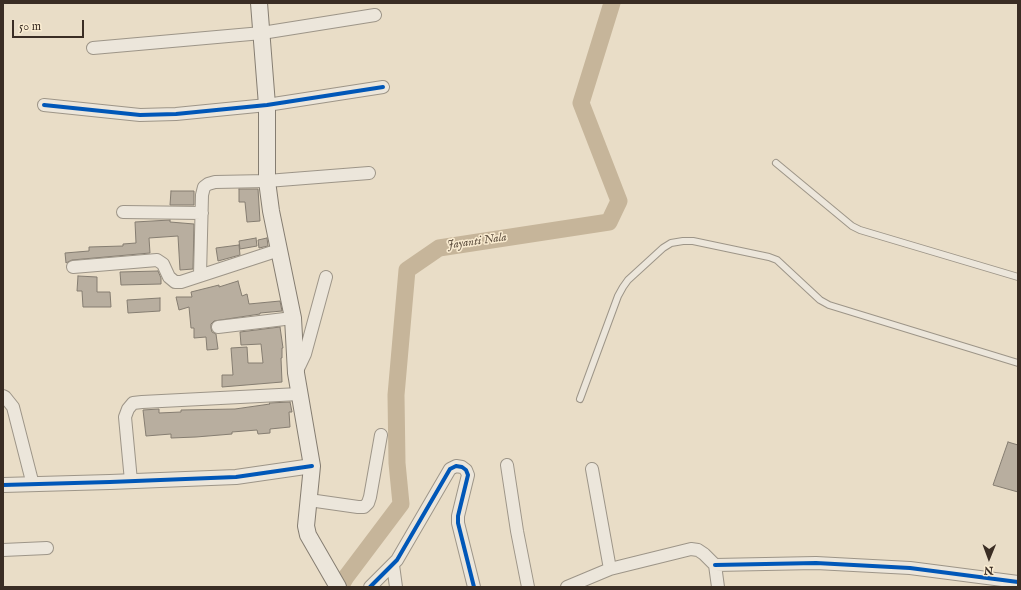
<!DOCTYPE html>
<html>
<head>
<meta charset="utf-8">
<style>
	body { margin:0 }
	#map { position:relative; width:1021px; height:590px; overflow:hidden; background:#e9ddc7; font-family:"IM FELL English",serif }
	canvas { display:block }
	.frame { position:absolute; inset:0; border:4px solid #3a2d24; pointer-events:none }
	.north { position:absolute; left:969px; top:538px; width:40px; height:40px; -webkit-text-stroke:3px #faecd1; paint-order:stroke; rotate:181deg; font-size:11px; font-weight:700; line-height:16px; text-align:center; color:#3a2d24 }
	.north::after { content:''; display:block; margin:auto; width:14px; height:18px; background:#3a2d24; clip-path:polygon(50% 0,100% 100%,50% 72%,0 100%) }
	.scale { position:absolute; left:12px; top:20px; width:72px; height:18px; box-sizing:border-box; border:2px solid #3a2d24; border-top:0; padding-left:5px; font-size:12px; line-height:14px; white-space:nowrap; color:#3a2d24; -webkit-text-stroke:3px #faecd1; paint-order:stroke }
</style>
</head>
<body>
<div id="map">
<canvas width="1021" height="590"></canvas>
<div class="frame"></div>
<div class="north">N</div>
<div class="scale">50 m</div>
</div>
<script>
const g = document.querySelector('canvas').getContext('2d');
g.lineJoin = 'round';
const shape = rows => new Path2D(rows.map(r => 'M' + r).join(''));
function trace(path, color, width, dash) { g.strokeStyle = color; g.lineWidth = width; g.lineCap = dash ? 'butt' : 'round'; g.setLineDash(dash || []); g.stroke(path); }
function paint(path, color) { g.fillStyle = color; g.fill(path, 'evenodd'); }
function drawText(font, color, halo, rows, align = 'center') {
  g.font = font + ' "IM FELL English",serif'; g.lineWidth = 3; g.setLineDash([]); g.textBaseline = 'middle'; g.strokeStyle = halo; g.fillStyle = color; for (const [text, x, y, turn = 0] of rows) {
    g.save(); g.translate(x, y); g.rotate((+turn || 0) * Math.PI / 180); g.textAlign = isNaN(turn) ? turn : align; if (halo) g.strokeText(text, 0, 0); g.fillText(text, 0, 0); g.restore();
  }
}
const river = shape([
	[340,587,346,577,401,504,397,463,396,395,407,270,439,248,609,222,619,201,581,103,612,3]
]);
const building = shape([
	[239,189,258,189,260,221,247,222,245,202,239,202,239,189],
	[171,191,194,191,194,205,170,205,171,191],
	[170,220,170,222,194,224,193,269,180,270,178,236,149,238,150,253,72,260,66,263,65,253,89,251,89,247,123,246,123,244,136,243,135,222,170,220],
	[256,238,257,246,240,249,239,241,256,238],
	[267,238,268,246,259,248,258,240,267,238],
	[239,245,240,255,218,261,216,248,239,245],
	[158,271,161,278,161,284,121,285,120,272,158,271],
	[78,276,97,277,97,292,110,292,111,307,83,307,82,291,77,291,78,276],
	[238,281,242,296,247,294,249,304,280,301,282,311,260,313,260,314,214,321,211,324,211,328,212,332,216,334,218,349,207,350,206,337,194,338,194,328,191,328,189,307,179,310,176,297,192,297,191,292,219,285,219,287,238,281],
	[160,298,160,311,128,313,127,300,160,298],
	[280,327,283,348,282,348,282,358,281,358,282,382,222,387,222,375,233,375,231,348,247,347,248,363,263,363,261,344,241,345,240,332,280,327],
	[290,402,292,412,289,412,290,427,270,429,270,433,258,434,257,430,232,432,232,434,196,437,171,438,171,434,146,436,143,410,159,409,159,413,181,412,181,410,235,409,270,404,269,403,290,402],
	[1008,442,1018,445,1018,492,993,485,1008,442]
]);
const service = shape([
	[776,163,852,226,860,230,1018,277],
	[580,399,618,296,623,287,628,280,663,248,671,243,683,241,693,241,769,257,777,260,820,300,829,305,1018,363]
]);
const minor = shape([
	[93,48,262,33,375,15],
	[44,105,140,115,176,114,267,105,383,87],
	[123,212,202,213],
	[73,267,157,260,163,264,169,277,175,282,181,282,279,250],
	[200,275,202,195,204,187,208,184,215,182,267,181,369,173],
	[218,327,293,318],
	[296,373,305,354,326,277],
	[3,396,5,397,13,407,33,485],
	[507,465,517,531,528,587],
	[592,469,610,569],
	[131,481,125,417,128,409,133,403,142,402,299,394],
	[309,500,358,507,364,507,368,503,370,497,381,435],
	[3,550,47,548],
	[393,565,396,587],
	[715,565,816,563,910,568,1018,582],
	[370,587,397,560,450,469,456,466,462,467,466,470,468,475,458,516,458,523,474,587],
	[567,587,610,569,691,549,698,550,704,554,715,565,718,587]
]);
const tertiary = shape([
	[3,485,110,482,236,477,312,466]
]);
const secondary = shape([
	[259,3,267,105,267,181,271,211,293,318,296,373,312,466,306,526,308,535,338,587]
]);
const cycleway = shape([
	[44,105,140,115,176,114,267,105,383,87],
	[3,485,110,482,236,477,312,466],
	[715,565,816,563,910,568,1018,582],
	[370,587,397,560,450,469,456,466,462,467,466,470,468,475,458,516,458,523,474,587]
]);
const waterNames = [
	["Jayanti Nala",477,242,-8]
];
trace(river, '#c6b59a', 17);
paint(building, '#b8ae9f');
trace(building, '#857d71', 1);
trace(service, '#9d9588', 8);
trace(minor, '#9d9588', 14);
trace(tertiary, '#9d9588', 16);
trace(secondary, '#857d71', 18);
trace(service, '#ece6db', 6);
trace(minor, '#ece6db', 12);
trace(tertiary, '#ece6db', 14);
trace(secondary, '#ece6db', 16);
trace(cycleway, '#0057b8', 4);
drawText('italic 12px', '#605141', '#faecd1', waterNames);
</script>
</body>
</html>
